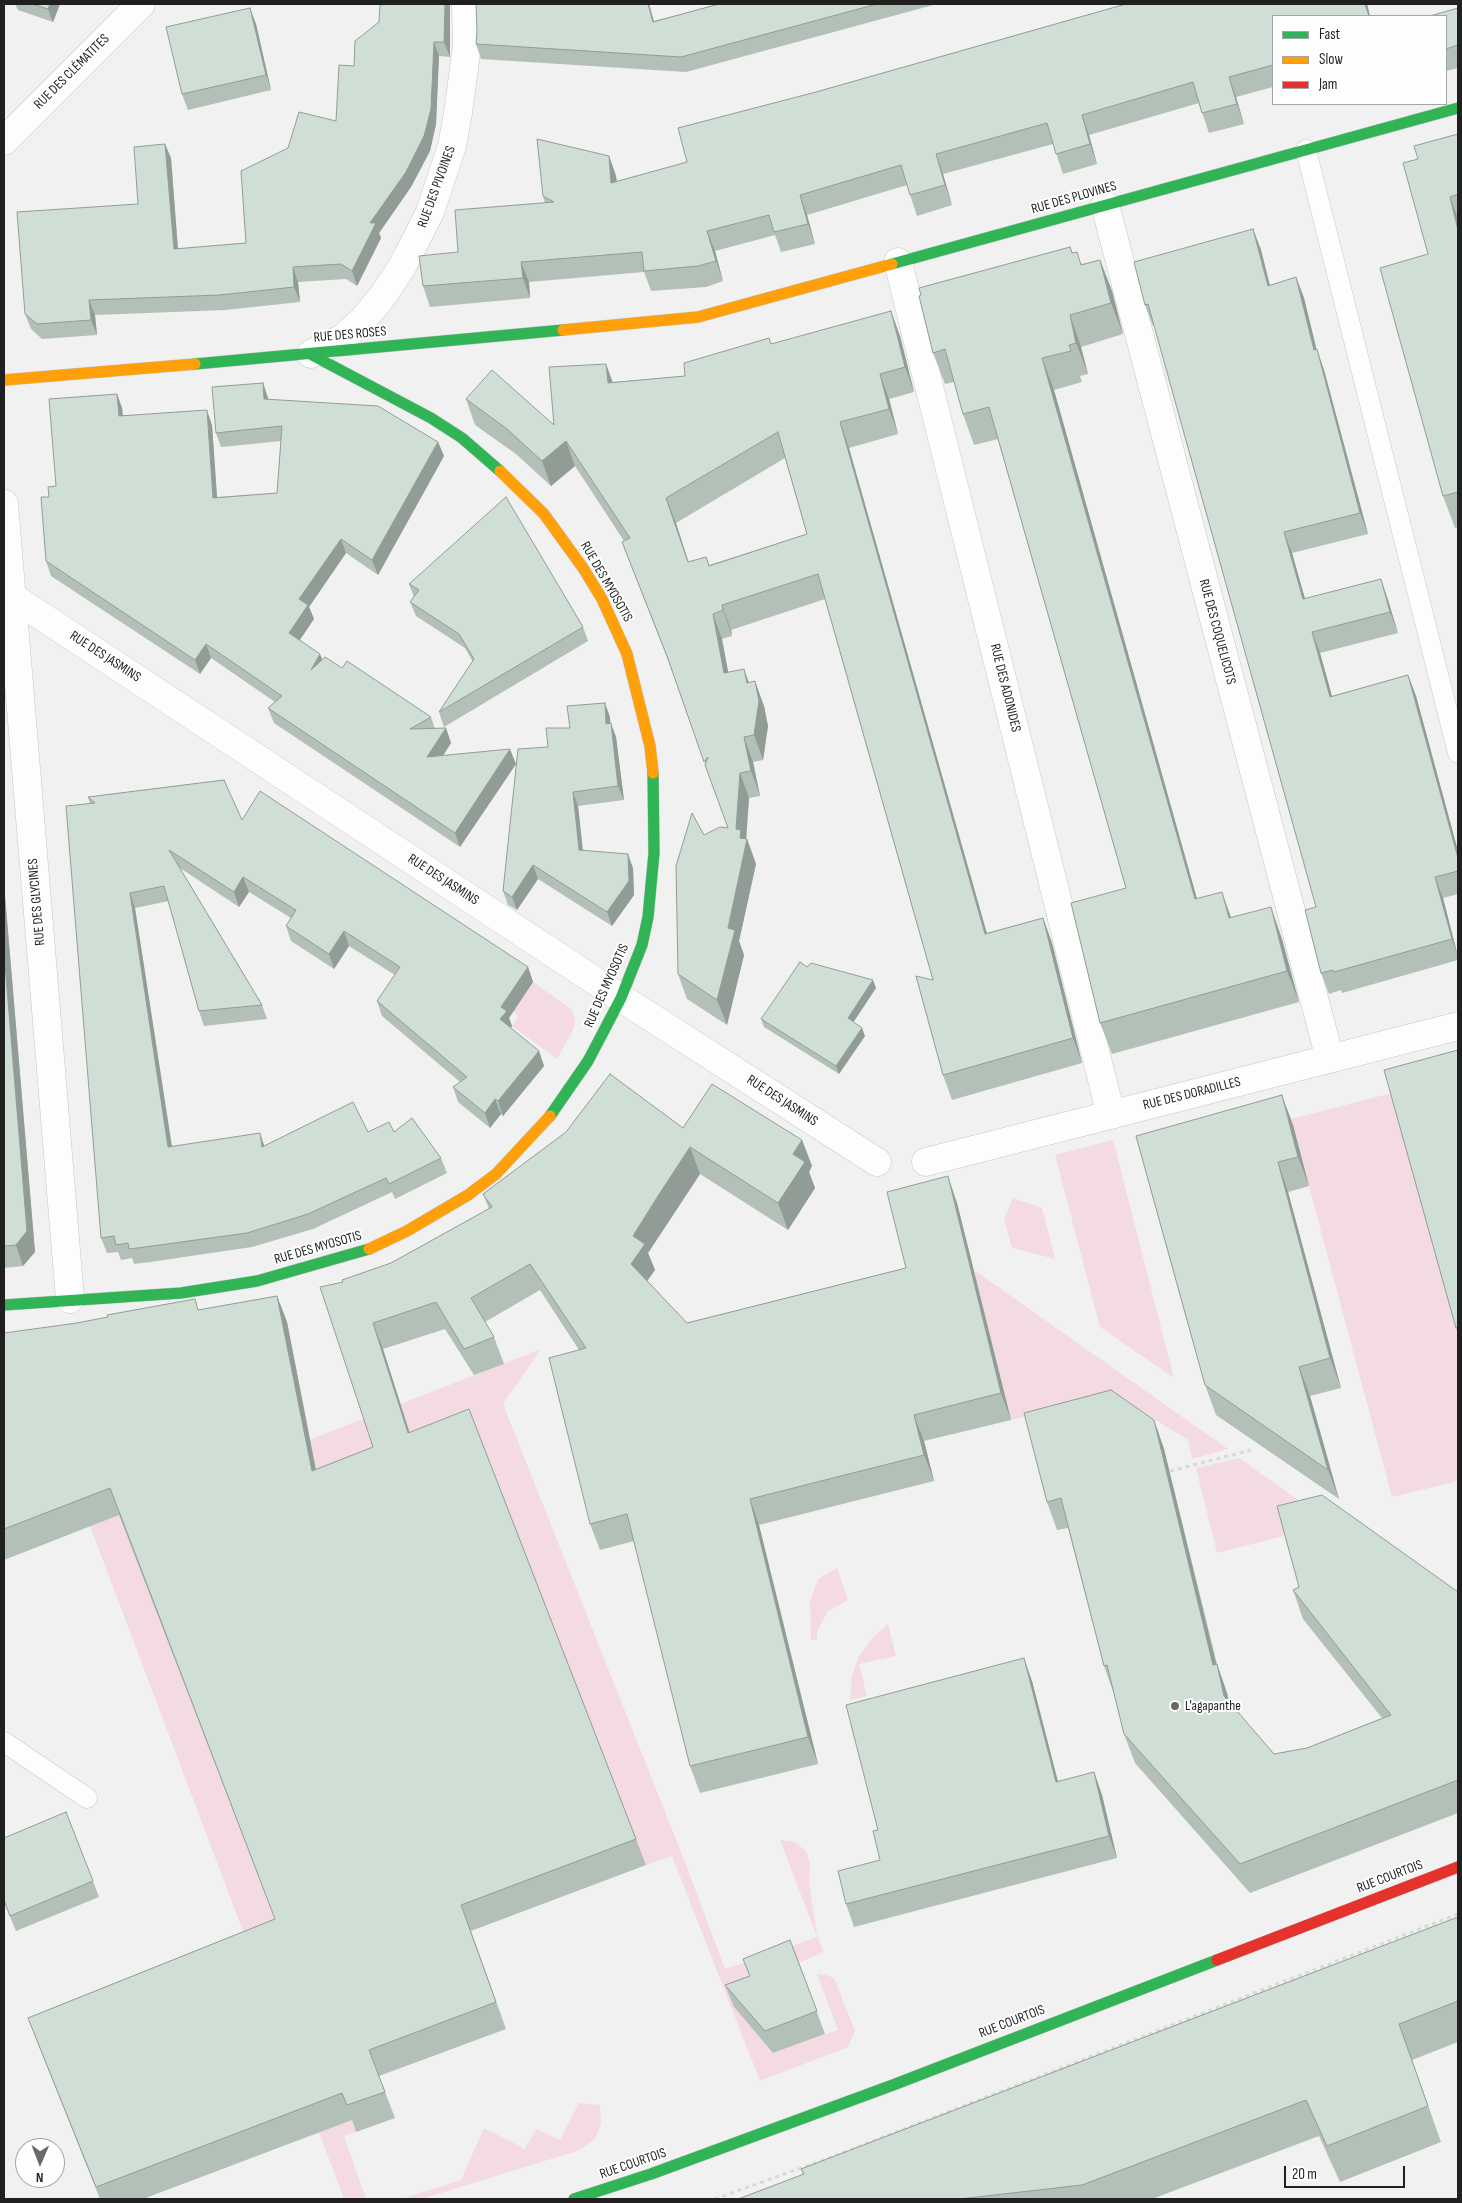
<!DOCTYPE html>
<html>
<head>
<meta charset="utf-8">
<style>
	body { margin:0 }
	#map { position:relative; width:1462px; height:2203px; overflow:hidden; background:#f0f1f0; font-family:"Sofia Sans Condensed",sans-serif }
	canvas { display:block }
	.frame { position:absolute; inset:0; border:5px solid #1f201f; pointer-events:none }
	.legend { position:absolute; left:1272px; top:15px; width:175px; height:90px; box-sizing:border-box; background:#fdfffe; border:1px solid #a4a6a5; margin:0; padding:6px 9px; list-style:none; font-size:15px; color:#1f201f }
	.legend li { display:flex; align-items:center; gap:10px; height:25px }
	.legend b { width:25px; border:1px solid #a4a6a5 }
	.north { position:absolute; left:15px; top:2138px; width:50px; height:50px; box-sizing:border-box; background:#fdfffe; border:1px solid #a4a6a5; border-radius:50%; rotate:181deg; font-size:14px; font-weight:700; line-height:20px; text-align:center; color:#1f201f }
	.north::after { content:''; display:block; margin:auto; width:18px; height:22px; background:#686968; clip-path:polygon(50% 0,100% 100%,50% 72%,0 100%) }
	.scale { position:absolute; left:1284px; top:2166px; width:121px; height:22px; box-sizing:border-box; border:2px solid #1f201f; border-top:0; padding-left:6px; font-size:15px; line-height:18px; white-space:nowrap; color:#1f201f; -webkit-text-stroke:4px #fdfffe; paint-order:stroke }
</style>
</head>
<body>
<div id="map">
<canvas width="1462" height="2203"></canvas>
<div class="frame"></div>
<ul class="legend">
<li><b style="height:6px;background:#30b455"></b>Fast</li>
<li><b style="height:6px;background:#ff9f0a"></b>Slow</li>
<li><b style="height:6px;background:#e5322d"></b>Jam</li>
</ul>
<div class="north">N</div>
<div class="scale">20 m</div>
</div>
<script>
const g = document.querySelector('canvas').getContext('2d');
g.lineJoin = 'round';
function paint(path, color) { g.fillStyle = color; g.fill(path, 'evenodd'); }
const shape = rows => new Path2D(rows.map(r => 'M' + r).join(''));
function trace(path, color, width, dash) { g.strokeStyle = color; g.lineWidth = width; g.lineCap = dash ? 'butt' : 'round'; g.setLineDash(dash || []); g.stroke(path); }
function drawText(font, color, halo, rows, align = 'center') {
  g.font = font + ' "Sofia Sans Condensed",sans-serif'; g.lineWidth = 4; g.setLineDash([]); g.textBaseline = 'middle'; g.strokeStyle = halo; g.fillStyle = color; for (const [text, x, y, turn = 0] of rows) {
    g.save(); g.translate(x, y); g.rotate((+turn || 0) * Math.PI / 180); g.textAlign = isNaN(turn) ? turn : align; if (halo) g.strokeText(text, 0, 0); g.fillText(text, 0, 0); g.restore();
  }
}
const green = shape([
	[533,982,571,1009,574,1015,575,1023,572,1032,557,1059,512,1026,519,1017,513,1011],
	[1392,1093,1458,1330,1458,1481,1392,1497,1291,1119],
	[1113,1140,1174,1378,1100,1327,1055,1155],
	[1013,1198,1042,1208,1055,1259,1012,1248,1004,1219],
	[974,1270,1228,1449,1192,1459,1188,1440,1113,1394,1011,1420],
	[541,1349,503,1404,685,1862,725,1969,817,1937,780,1840,795,1842,806,1851,810,1863,809,1882,817,1936,824,1952,798,1963,758,1998,734,2007,773,2053,838,2030,817,1974,826,1975,834,1978,855,2031,848,2047,760,2081,672,1856,646,1865,140,1568,356,2132,344,2136,366,2199,342,2199,343,2196,90,1526],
	[1239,1458,1332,1524,1217,1553,1196,1468],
	[837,1568,848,1600,828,1611,817,1632,817,1640,811,1640,810,1601,818,1579],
	[888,1624,896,1656,859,1664,867,1696,850,1700,852,1676,859,1656,873,1637],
	[579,2103,600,2105,601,2124,595,2139,580,2150,422,2199,401,2199,461,2180,484,2128,525,2149,536,2129,560,2140]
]);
const path = shape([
	[1170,1471,1251,1450],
	[715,2199,829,2158,1458,1914]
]);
const lane = shape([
	[1306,150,1458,753],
	[4,1742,87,1798]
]);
const street = shape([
	[4,141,141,4],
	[1105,205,1330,1059],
	[898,262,1111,1115],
	[311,354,343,338,362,321,382,297,402,267,430,212,452,146,458,113,467,46,466,4],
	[4,504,70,1299],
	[11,596,621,998,877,1162],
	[926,1162,1458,1026]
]);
const fast = shape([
	[892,264,1458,108],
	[310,354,431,418,462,438,500,471],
	[195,364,563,330],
	[550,1116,588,1061,621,998,642,945,648,917,654,853,653,773],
	[4,1305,181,1293,257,1281,369,1249],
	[574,2199,651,2174,893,2085,1217,1960]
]);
const slow = shape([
	[563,330,698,317,892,264],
	[4,380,195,364],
	[500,471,544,514,583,568,602,599,627,654,650,746,653,773],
	[369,1249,407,1231,468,1195,496,1174,550,1116]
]);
const jam = shape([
	[1217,1960,1458,1867]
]);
const wall = shape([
	[15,4,60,4,53,22,18,10],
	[450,4,450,57,439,56,436,124,430,151,411,187,379,233,381,238,357,286,346,279,298,282,300,302,225,310,95,315,97,335,42,339,31,329,25,314,138,204,165,144,171,158,178,249,246,243,288,148,336,121,354,66],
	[649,4,654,21,719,4,937,4,686,72,481,59,476,44,477,31],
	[1126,4,1367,4,1370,16,1273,16,1273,87,1236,97,1244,124,1209,133,1199,103,1089,135,1097,164,1063,174,1053,144,943,174,952,205,917,216,907,185,807,215,815,244,781,252,775,235,715,251,723,281,706,287,651,291,644,272,529,282,530,298,430,307,423,286,458,252,545,203,543,196,609,156,616,176,617,182,687,162,816,92],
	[1458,8,1458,68,1446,71,1446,16],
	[256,24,271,90,188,110,182,94],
	[1458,134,1458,527,1455,528,1443,496,1428,254,1418,159],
	[1253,229,1261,250,1270,285,1296,277,1304,298,1316,350,1324,370,1368,534,1292,553,1305,599,1381,579,1388,600,1398,633,1320,653,1332,696,1408,675,1416,696,1458,851,1458,894,1443,898,1458,956,1458,960,1342,993,1341,990,1329,994,1321,973,1316,907,1154,325,1153,326,1145,305],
	[1072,253,1082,264,1100,260,1112,291,1123,334,1081,347,1088,374,1080,376,1082,382,1054,390,1197,899,1231,918,1282,939,1299,1002,1112,1054,1100,1023,1126,888,998,439,974,445,963,414,954,382,945,384,933,353],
	[900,336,914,392,889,399,898,434,849,448,987,933,1043,918,1052,943,1082,1063,952,1100,943,1075,933,980,825,599,731,630,732,636,722,639,728,672,749,682,764,706,768,726,763,760,753,762,760,796,749,798,746,838,747,839,756,864,739,941,744,955,727,1025,687,999,678,974,704,835,728,828,673,673,622,542,624,541,575,466,551,486,516,454,475,425,466,399,554,425,606,364,613,382,685,376,771,344],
	[785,458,807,534,709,565,688,562,676,523],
	[263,383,268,399,438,442,444,456,378,575,346,553,309,607,314,619,300,640,322,660,342,668,431,717,435,729,446,728,451,743,443,756,516,764,460,847,274,723,268,708,275,702,211,658,200,674,51,576,46,561,49,497,117,394,122,408,123,415,212,425,217,497,277,493,281,441,221,447,216,433],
	[409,584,583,627,588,641,444,727,439,712,473,662,465,648,416,616,410,602,414,597],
	[610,717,610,723,616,737,624,800,578,806,583,850,633,868,634,895,612,926,538,879,517,910,508,905,503,891,570,728],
	[88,797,242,820,528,967,533,982,509,1018,512,1026,511,1028,539,1051,544,1066,503,1116,501,1114,490,1128,458,1102,453,1087,460,1082,382,1016,377,1001,395,975,349,946,334,969,291,941,286,926,291,918,249,892,239,907,180,868,262,1005,267,1019,204,1026,199,1011,169,901,135,908,172,1146,265,1146,368,1132,394,1132,441,1158,447,1173,395,1199,392,1192,313,1229,252,1247,150,1262,134,1264,132,1258,121,1260,118,1252,107,1253,101,1238,90,804],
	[4,884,35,1252,23,1266,4,1268],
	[807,967,876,988,853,1022,865,1036,839,1074,764,1027,761,1019],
	[1458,1050,1458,1334,1456,1328],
	[1293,1125,1309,1186,1288,1192,1341,1388,1310,1396,1339,1499,1216,1415,1205,1385,1136,1136],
	[683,1128,802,1140,812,1166,809,1172,815,1188,788,1230,700,1174,648,1253,655,1270,647,1281,687,1323,906,1268,957,1203,1011,1420,924,1441,934,1481,759,1525,818,1764,700,1793,690,1766,634,1541,600,1550,590,1524,579,1350,540,1290,485,1322,494,1337,504,1364,474,1375,445,1329,383,1349,409,1433,636,1839,646,1865,471,1931,506,2029,379,2076,395,2118,356,2132,352,2120,143,2199,100,2199,38,2044,28,2018,275,1919,119,1515,4,1560,4,1333,199,1310,277,1296,287,1322,316,1469,373,1447,343,1282,391,1263,489,1209,483,1194],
	[1154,1420,1164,1449,1217,1664,1227,1693,1229,1702,1274,1754,1307,1748,1382,1718,1303,1619,1293,1590,1458,1592,1458,1813,1250,1893,1135,1763,1124,1734,1114,1694,1104,1666,1068,1528,1057,1530,1047,1502],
	[1032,1681,1058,1782,1094,1772,1102,1795,1117,1858,854,1927,846,1904,880,1860,878,1830],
	[4,1838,93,1881,99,1897,16,1931,4,1902],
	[1458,1917,1458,2042,1412,2060,1441,2142,1340,2182,1319,2136,1152,2199,738,2199,803,2175,801,2169],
	[790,1940,825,2034,773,2053,734,2007,725,1985,750,1976,743,1959]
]);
const shadedWall = shape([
	[50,4,60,4,53,22,48,9],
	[445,4,450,4,450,57,444,42],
	[648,4,649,4,658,36,653,22],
	[1365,4,1367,4,1370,16,1369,16],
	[250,8,256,24,271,90,266,75],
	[434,42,439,56,436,124,430,151,411,187,379,233,381,238,357,286,352,271],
	[1229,77,1236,97,1244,124,1237,104],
	[1082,115,1089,135,1097,164,1090,144],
	[165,144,171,158,179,264,174,249],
	[936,154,943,174,952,205,945,185],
	[609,156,616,176,619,204,611,183],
	[800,195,807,215,815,244,808,224],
	[1450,197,1458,219,1458,230],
	[1253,229,1261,250,1275,307,1268,286],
	[707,231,715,251,723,281,716,261],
	[1100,260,1112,291,1123,334,1111,303],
	[521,262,529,282,530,298,523,278],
	[293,267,298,282,300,302,294,287],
	[1296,277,1304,298,1322,371,1314,350],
	[89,300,95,315,97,335,91,320],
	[891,311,900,336,914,392,905,367],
	[1070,315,1081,347,1088,374,1076,343],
	[1317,349,1324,370,1368,534,1360,513],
	[1042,358,1054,390,1206,931,1195,899],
	[606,364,615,390,608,383],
	[880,374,889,399,898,434,889,409],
	[263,383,268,398,269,413,264,399],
	[117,394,122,408,124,430,119,416],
	[207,410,212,425,218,512,213,498],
	[840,422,849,448,994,959,985,934],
	[566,441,575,466,551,486,542,461],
	[438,442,444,456,378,575,372,560],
	[666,498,676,523,697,588,688,562],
	[1284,532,1292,553,1311,620,1303,599],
	[341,539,346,553,309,607,314,619,294,648,289,633,299,599],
	[1381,579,1388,600,1398,633,1390,612],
	[722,605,731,630,732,636,723,610],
	[713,614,722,639,733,698,724,673],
	[1312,632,1320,653,1338,718,1330,697],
	[206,644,211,658,200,674,195,660],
	[320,654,326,668,311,670],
	[744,669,753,694,747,683],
	[1408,675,1416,696,1458,851,1458,858],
	[755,681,764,706,768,726,763,760,754,735],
	[605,703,610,717,611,738,606,724],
	[611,723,616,737,624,800,618,786],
	[446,728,451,743,432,772,427,757],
	[744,737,753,762,760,796,751,771],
	[510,749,516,764,460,847,455,833],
	[740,773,749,798,746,842,747,839,756,864,739,941,744,955,727,1025,717,1000,728,928],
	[573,792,578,806,584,863,579,850],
	[628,854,633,868,634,895,612,926,607,912],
	[533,865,538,879,517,910,512,897],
	[243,877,249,892,239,907,234,892],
	[1435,877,1443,898,1458,957,1452,939],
	[4,884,35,1252,23,1266,16,1245,4,952],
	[1222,892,1233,923,1229,918],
	[130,893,135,908,174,1161,168,1147],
	[1271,907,1282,939,1299,1002,1287,971],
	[1043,918,1052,943,1082,1063,1073,1038],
	[344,931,349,946,334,969,329,954],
	[528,967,533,982,509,1018,512,1026,506,1034,500,1019,501,1007],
	[873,980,876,988,851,1026,848,1018],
	[862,1028,865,1036,839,1074,836,1066],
	[539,1051,544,1066,503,1116,498,1101],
	[1282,1095,1293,1125,1309,1186,1298,1157],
	[495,1099,501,1114,490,1128,485,1113],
	[260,1133,265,1148,262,1147],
	[802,1140,812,1166,809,1172,815,1188,788,1230,778,1203,793,1154],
	[690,1147,700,1174,648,1253,655,1270,640,1291,631,1264,633,1236,658,1196],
	[1278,1162,1288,1192,1341,1388,1330,1358],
	[948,1176,957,1203,1011,1420,1001,1393],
	[277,1296,287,1322,321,1497,312,1471],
	[373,1323,383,1349,418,1459,408,1433],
	[1299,1367,1310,1396,1339,1499,1328,1470],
	[914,1415,924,1441,934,1481,924,1455],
	[1154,1420,1164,1449,1218,1672,1217,1664,1227,1693,1234,1725,1213,1665],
	[750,1499,759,1525,818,1764,808,1737],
	[1024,1658,1032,1681,1064,1805,1056,1782],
	[1094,1772,1102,1795,1117,1858,1109,1836]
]);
const building = shape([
	[32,4,50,4,48,9,32,4],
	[390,4,445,4,444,42,434,42,431,109,424,136,406,172,370,223,376,223,352,271,341,264,293,267,294,287,220,295,89,300,91,320,37,324,25,314,17,212,138,204,134,147,165,144,174,249,246,243,241,171,288,148,299,112,336,121,339,65,354,66,355,41,379,22,380,5,390,4],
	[476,4,648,4,653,22,719,4,877,4,681,57,476,44,477,31,476,4],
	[1126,4,1365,4,1369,16,1273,16,1273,65,1229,77,1237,104,1202,113,1193,82,1082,115,1090,144,1056,154,1047,123,936,154,945,185,910,195,901,165,800,195,808,224,774,232,769,215,707,231,716,261,698,266,644,271,642,252,521,262,523,278,423,286,419,256,458,252,455,210,554,202,543,196,537,139,609,156,611,183,687,162,678,128,816,92,1126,4],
	[250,8,266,75,182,94,166,27,250,8],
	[1458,8,1458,45,1446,49,1446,16,1430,16,1458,8],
	[1458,134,1458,194,1450,197,1458,230,1458,492,1443,496,1380,268,1428,254,1403,163,1418,159,1414,146,1458,134],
	[1253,229,1268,286,1296,277,1314,350,1317,349,1360,513,1284,532,1303,599,1381,579,1390,612,1312,632,1330,697,1408,675,1458,858,1458,871,1435,877,1452,939,1334,972,1333,970,1321,973,1305,910,1316,907,1148,304,1145,305,1134,262,1253,229],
	[1070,247,1072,253,1077,252,1081,265,1100,260,1111,303,1070,315,1076,343,1069,345,1071,351,1042,358,1195,899,1222,892,1229,918,1271,907,1287,971,1100,1023,1071,903,1126,888,989,407,963,414,945,349,933,353,919,296,921,295,919,288,1070,247],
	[891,311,905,367,880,374,889,409,840,422,985,934,1043,918,1073,1038,943,1075,916,976,933,980,818,574,722,605,723,610,713,614,724,673,744,669,747,683,755,681,759,701,754,735,744,737,751,771,740,773,736,829,741,830,740,838,747,839,728,928,735,930,717,1000,678,974,676,866,692,813,704,835,720,827,728,828,705,765,708,757,704,762,667,656,622,542,630,538,566,441,542,461,507,429,466,399,492,370,554,425,549,367,606,364,608,383,685,376,684,363,769,338,771,344,891,311],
	[778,432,807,534,709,566,706,557,688,562,666,498,778,432],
	[263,383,264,399,378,406,438,442,372,560,341,539,299,599,308,605,289,633,320,654,311,670,325,657,342,668,347,661,431,717,410,729,446,728,427,757,510,749,455,833,268,708,282,696,206,644,195,660,46,561,41,497,49,497,48,487,56,486,49,399,117,394,119,416,207,410,213,498,277,493,282,426,216,433,212,387,263,383],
	[506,497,583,627,439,712,474,659,459,634,410,602,419,590,409,584,506,497],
	[605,703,606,724,611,723,618,786,573,792,579,850,628,854,629,881,607,912,533,865,512,897,503,891,518,749,548,747,546,728,570,728,567,706,605,703],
	[224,780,242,820,260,791,528,967,501,1007,507,1011,500,1019,539,1051,498,1101,495,1099,485,1113,453,1087,467,1077,377,1001,400,967,344,931,329,954,286,926,296,910,243,877,234,892,169,850,262,1005,199,1011,164,886,130,893,168,1147,260,1133,262,1147,353,1102,368,1132,389,1122,394,1132,412,1118,441,1158,389,1184,386,1178,308,1214,247,1233,145,1247,129,1249,128,1243,116,1245,114,1236,101,1238,66,806,95,803,88,797,224,780],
	[4,952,27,1231,16,1245,4,1246,4,952],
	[800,962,807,967,811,963,873,980,848,1018,862,1028,836,1066,761,1019,800,962],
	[1458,1050,1458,1327,1456,1328,1384,1070,1458,1050],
	[610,1074,683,1128,712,1084,802,1140,793,1154,805,1162,778,1203,690,1147,658,1196,633,1236,645,1244,631,1264,687,1323,906,1268,887,1192,948,1176,1001,1393,914,1415,924,1455,750,1499,808,1737,690,1766,627,1514,590,1524,549,1358,586,1348,530,1264,471,1298,494,1337,464,1349,436,1302,373,1323,408,1433,469,1409,636,1839,461,1905,496,2002,369,2050,385,2092,347,2105,342,2093,96,2187,28,2018,275,1919,110,1488,4,1529,4,1333,77,1323,108,1317,107,1315,195,1299,198,1310,277,1296,312,1471,373,1447,320,1287,343,1282,342,1280,391,1263,492,1207,483,1194,566,1132,610,1074],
	[1282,1095,1298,1157,1278,1162,1330,1358,1299,1367,1328,1470,1205,1385,1136,1136,1282,1095],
	[1111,1390,1154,1420,1213,1665,1217,1664,1224,1696,1274,1754,1307,1748,1391,1715,1293,1590,1299,1587,1277,1506,1322,1495,1458,1592,1458,1780,1240,1864,1124,1734,1107,1665,1104,1666,1061,1498,1047,1502,1024,1413,1111,1390],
	[1024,1658,1056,1782,1094,1772,1109,1836,846,1904,838,1871,880,1860,873,1831,878,1830,846,1705,1024,1658],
	[66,1812,93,1881,10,1916,4,1900,4,1838,66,1812],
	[1458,1917,1458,2001,1399,2024,1428,2106,1327,2146,1306,2100,1082,2185,959,2199,738,2199,804,2174,801,2169,1458,1917],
	[790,1940,817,2011,765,2031,725,1985,750,1976,743,1959,790,1940]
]);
const markers = [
	[1175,1706,5,"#686968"]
];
const streetNames = [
	["RUE DES CLÉMATITES",72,72,-45],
	["RUE DES PIVOINES",437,187,-70],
	["RUE DES PLOVINES",1074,198,-16],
	["RUE DES ROSES",350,335,-5],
	["RUE DES MYOSOTIS",606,582,60],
	["RUE DES COQUELICOTS",1217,632,75],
	["RUE DES JASMINS",105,657,33],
	["RUE DES ADONIDES",1005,688,76],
	["RUE DES JASMINS",443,880,33],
	["RUE DES GLYCINES",37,902,-95],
	["RUE DES MYOSOTIS",607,986,-66],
	["RUE DES DORADILLES",1192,1094,-14],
	["RUE DES JASMINS",782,1101,33],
	["RUE DES MYOSOTIS",318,1248,-16],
	["RUE COURTOIS",1390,1877,-21],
	["RUE COURTOIS",1012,2022,-21],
	["RUE COURTOIS",633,2164,-19]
];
const poiNames = [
	["L'agapanthe",1185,1706]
];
paint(green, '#f4dbe3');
trace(lane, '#c5c6c5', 21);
trace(street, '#c5c6c5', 29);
trace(fast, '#c5c6c5', 12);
trace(slow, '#c5c6c5', 12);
trace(jam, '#c5c6c5', 12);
trace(path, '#d8d9d8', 3, [4, 4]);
trace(lane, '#fdfdfd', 20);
trace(street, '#fdfdfd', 28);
trace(fast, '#30b455', 11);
trace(slow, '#ff9f0a', 11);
trace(jam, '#e5322d', 11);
paint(wall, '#b3c0b8');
paint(shadedWall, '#929c96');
paint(building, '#d0dfd6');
trace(building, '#929c96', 1);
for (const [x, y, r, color] of markers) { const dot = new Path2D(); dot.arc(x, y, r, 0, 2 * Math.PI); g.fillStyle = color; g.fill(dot); trace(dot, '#fdfffe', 2); }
drawText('14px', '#1f201f', '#fdfffe', streetNames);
drawText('14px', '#1f201f', '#fdfffe', poiNames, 'left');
</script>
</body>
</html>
